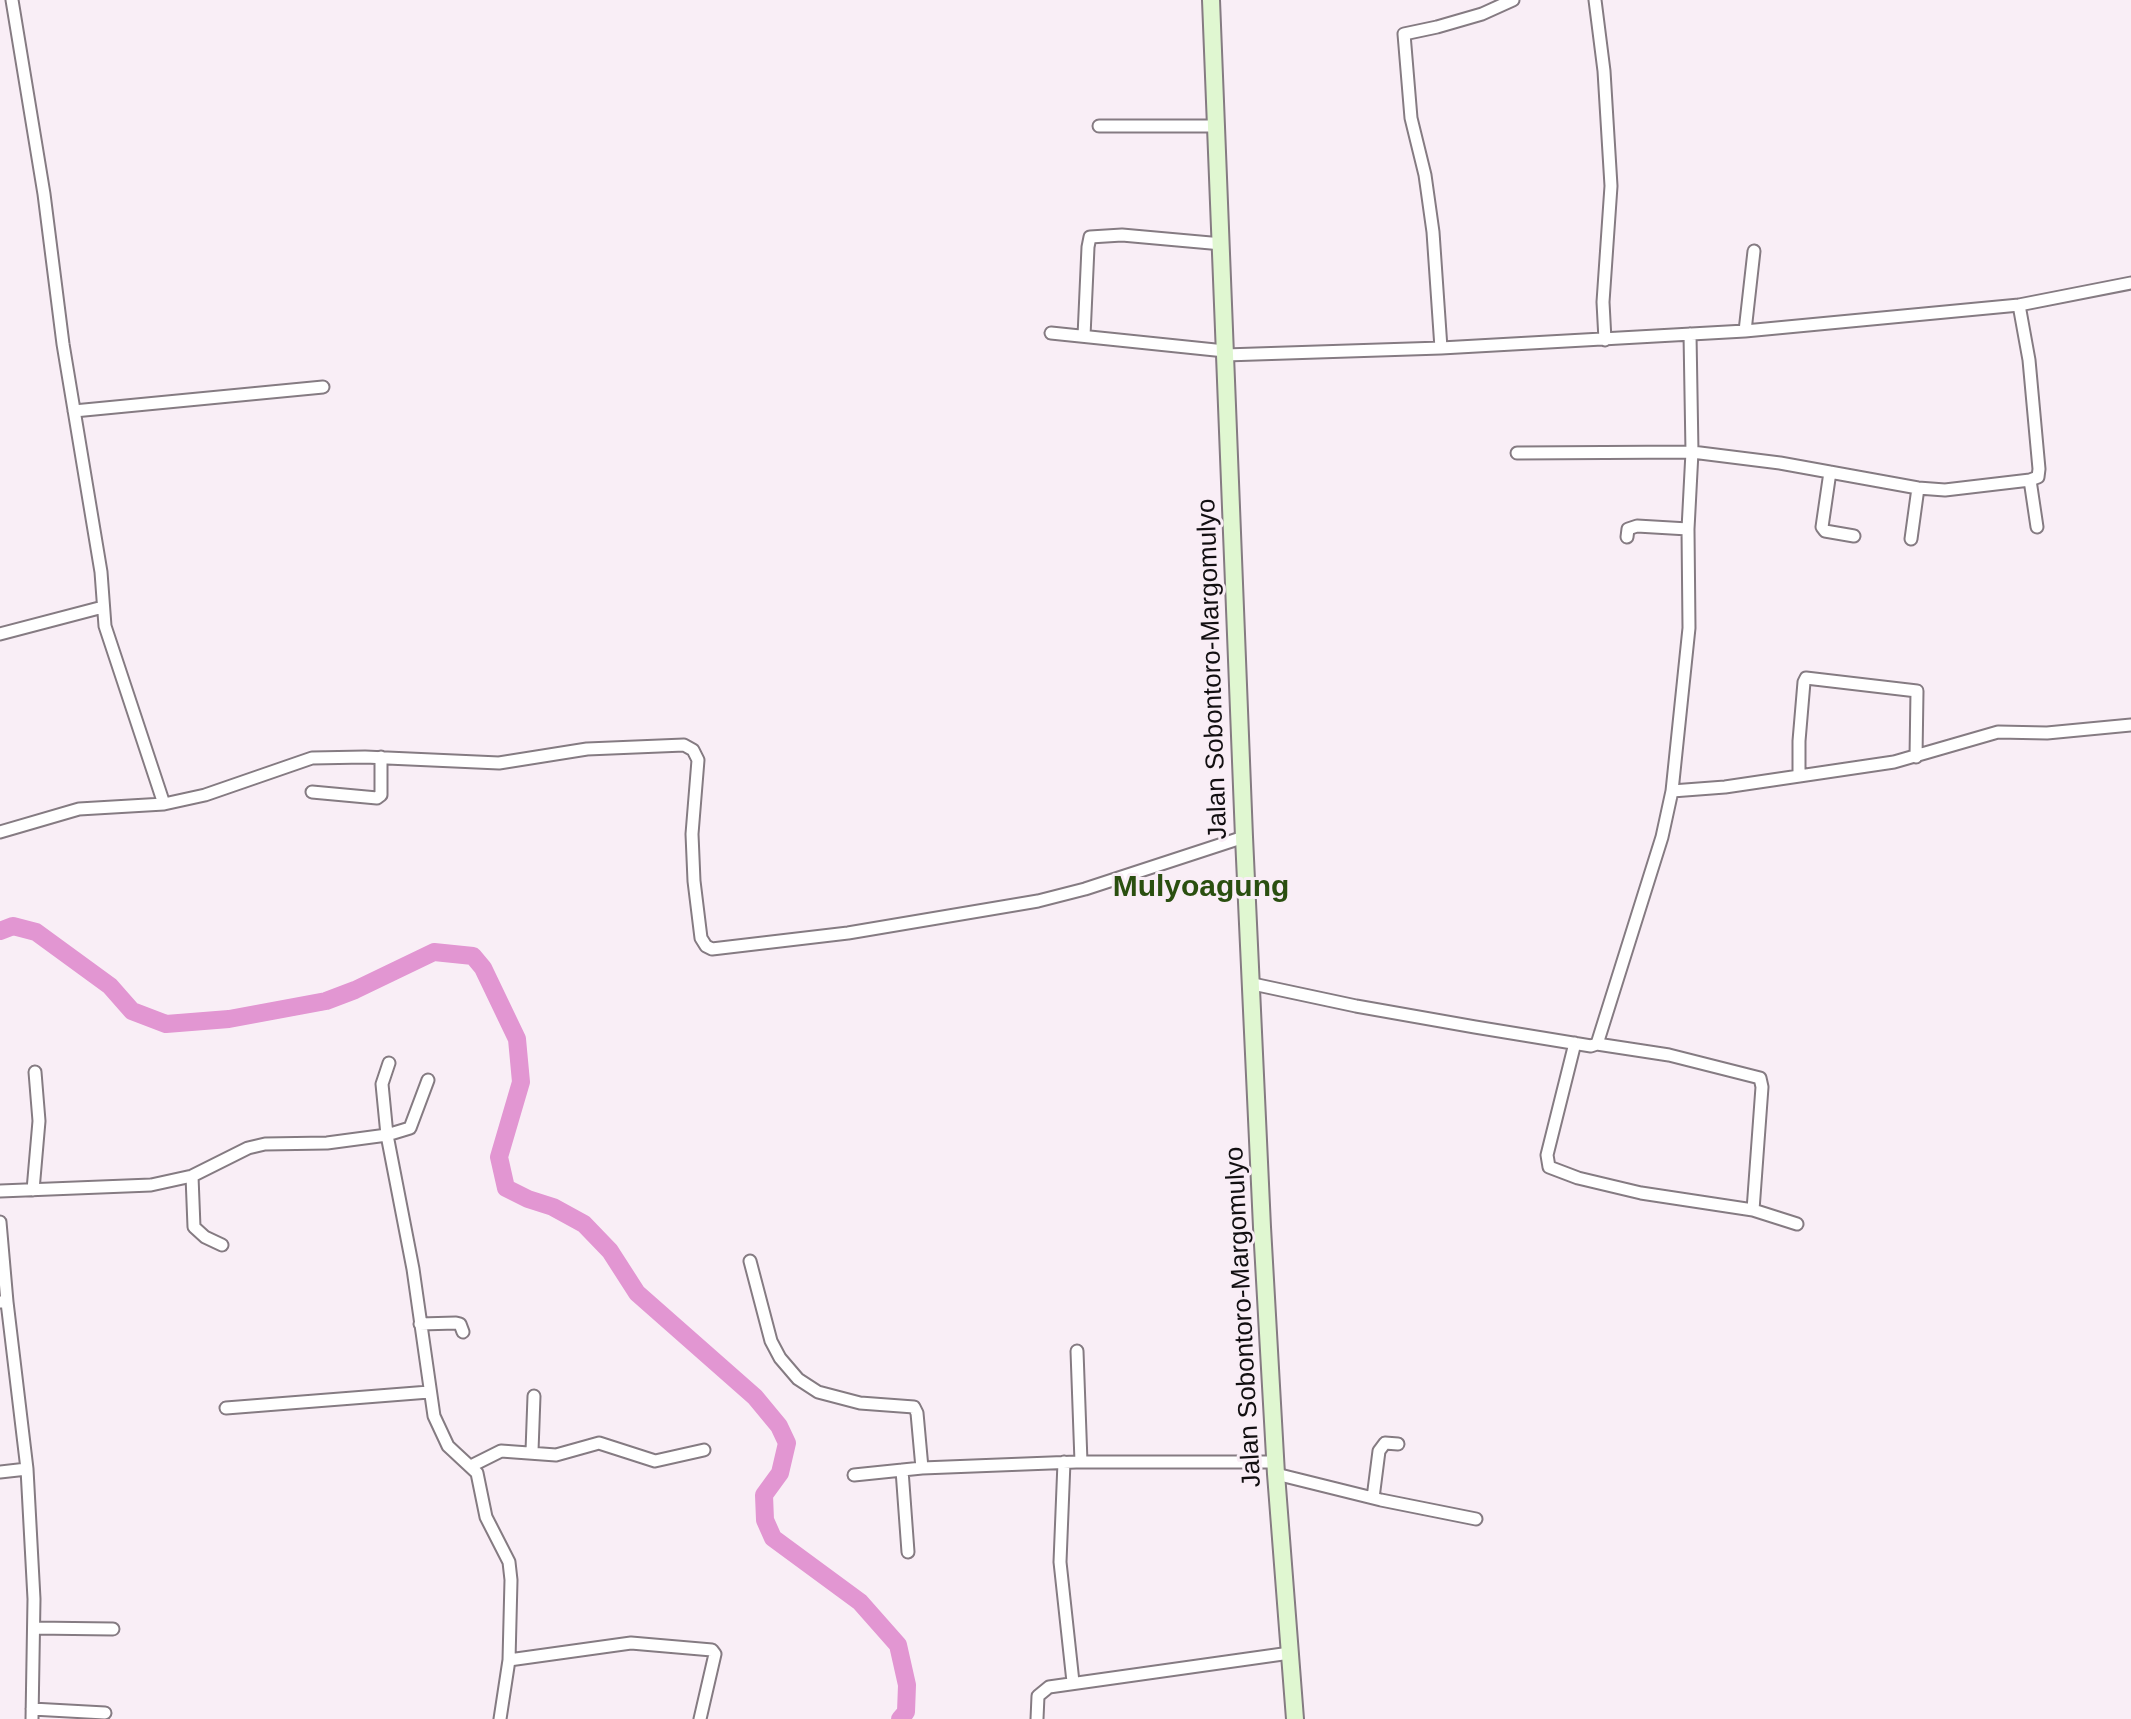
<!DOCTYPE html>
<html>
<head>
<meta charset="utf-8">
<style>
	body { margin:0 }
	canvas { display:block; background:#f9eef6 }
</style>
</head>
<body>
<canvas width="2131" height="1719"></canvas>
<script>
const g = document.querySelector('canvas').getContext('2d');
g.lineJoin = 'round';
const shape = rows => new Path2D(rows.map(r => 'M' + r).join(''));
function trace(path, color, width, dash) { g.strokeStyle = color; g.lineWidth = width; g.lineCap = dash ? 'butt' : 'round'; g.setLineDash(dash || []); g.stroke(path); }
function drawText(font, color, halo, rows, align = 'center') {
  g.font = font + ' Helvetica,sans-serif'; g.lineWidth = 6; g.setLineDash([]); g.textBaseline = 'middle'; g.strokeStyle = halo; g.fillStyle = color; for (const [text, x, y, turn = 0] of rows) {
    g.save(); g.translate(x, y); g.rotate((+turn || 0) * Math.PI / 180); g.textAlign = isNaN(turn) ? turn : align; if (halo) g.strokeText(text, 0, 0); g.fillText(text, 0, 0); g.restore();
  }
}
const river = shape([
	[0,931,13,926,36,932,110,986,132,1011,166,1024,229,1019,326,1001,355,990,434,952,473,956,483,968,517,1039,521,1082,499,1157,506,1188,528,1199,553,1207,584,1224,610,1251,637,1293,755,1397,779,1426,787,1443,780,1473,764,1495,765,1520,773,1538,860,1602,898,1645,907,1685,906,1712,900,1719]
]);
const street = shape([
	[12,0,44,194,63,344,101,572,105,626,164,804,205,795,312,758,365,757,499,763,587,749,684,745,693,750,698,760,692,834,694,881,701,938,706,946,712,949,848,933,1038,901,1085,889,1244,837],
	[1595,0,1604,71,1611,186,1603,302,1605,340],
	[1099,126,1217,126],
	[1745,331,1754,251],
	[1051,333,1225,351],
	[1084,336,1088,247,1090,237,1122,235,1222,244],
	[1441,348,1433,232,1425,175,1411,118,1404,34,1437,27,1482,14,1513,0],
	[1225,355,1441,348,1745,331,2019,305,2131,283],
	[74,411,323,387],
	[1517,453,1692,452,1780,463,1918,488,1945,490,2030,480,2038,477,2039,469,2029,360,2019,305],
	[1830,472,1822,527,1825,531,1854,536],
	[2030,480,2037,527],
	[1627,537,1628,529,1637,526,1688,529],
	[1911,539,1918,488],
	[0,634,103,607],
	[1799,776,1799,741,1804,682,1806,678,1917,691,1916,757],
	[1672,791,1725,787,1894,762,1998,732,2047,733,2131,725],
	[312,792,377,798,381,795,381,757],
	[0,832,79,809,164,804],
	[1253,984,1356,1006,1475,1027,1591,1046,1597,1044,1662,837,1672,791,1689,628,1688,529,1692,452,1690,334],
	[1575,1043,1547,1155,1549,1167,1578,1178,1641,1193,1753,1210,1762,1087,1760,1078,1669,1055,1597,1044],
	[389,1063,382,1084,387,1135,410,1128,428,1080],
	[192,1176,194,1227,205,1237,222,1245],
	[33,1190,39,1121,35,1072],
	[0,1191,151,1185,192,1176,248,1148,265,1144,327,1143,387,1135,413,1269,434,1416,448,1446,477,1473,486,1517,509,1562,511,1580,509,1660,500,1719],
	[1753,1210,1797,1224],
	[0,1222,7,1302],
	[750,1261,771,1341,780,1358,798,1379,818,1392,860,1403,914,1407,917,1413,922,1468],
	[0,1302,7,1302,27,1469,34,1599,32,1719],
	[420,1324,456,1323,460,1324,463,1332],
	[1077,1351,1081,1462],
	[226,1408,429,1392],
	[532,1451,534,1396],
	[1064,1462,1060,1562,1073,1682],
	[471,1466,501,1451,556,1455,599,1443,655,1461,704,1450],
	[902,1470,908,1552],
	[0,1472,27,1469],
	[1276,1474,1381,1500,1476,1519],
	[854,1475,922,1468,1076,1462,1276,1462],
	[1373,1498,1379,1451,1385,1443,1398,1444],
	[34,1628,113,1629],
	[509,1660,631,1643,712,1650,715,1654,700,1719],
	[32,1709,105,1713],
	[1037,1719,1038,1696,1049,1687,1290,1653]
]);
const secondary = shape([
	[1211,0,1244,837,1262,1227,1276,1474,1295,1719]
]);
const streetNames = [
	["Jalan Sobontoro-Margomulyo",1213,669,-92],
	["Jalan Sobontoro-Margomulyo",1244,1317,-93]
];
const quarterNames = [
	["Mulyoagung",1201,888]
];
trace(river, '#e296d2', 18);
trace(street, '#857b82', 15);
trace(secondary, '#857b82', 20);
trace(street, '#fff', 11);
trace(secondary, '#e0f7d1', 16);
drawText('26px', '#120f11', '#f9eef6', streetNames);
drawText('bold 30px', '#2a4f10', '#f9eef6', quarterNames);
</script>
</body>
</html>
